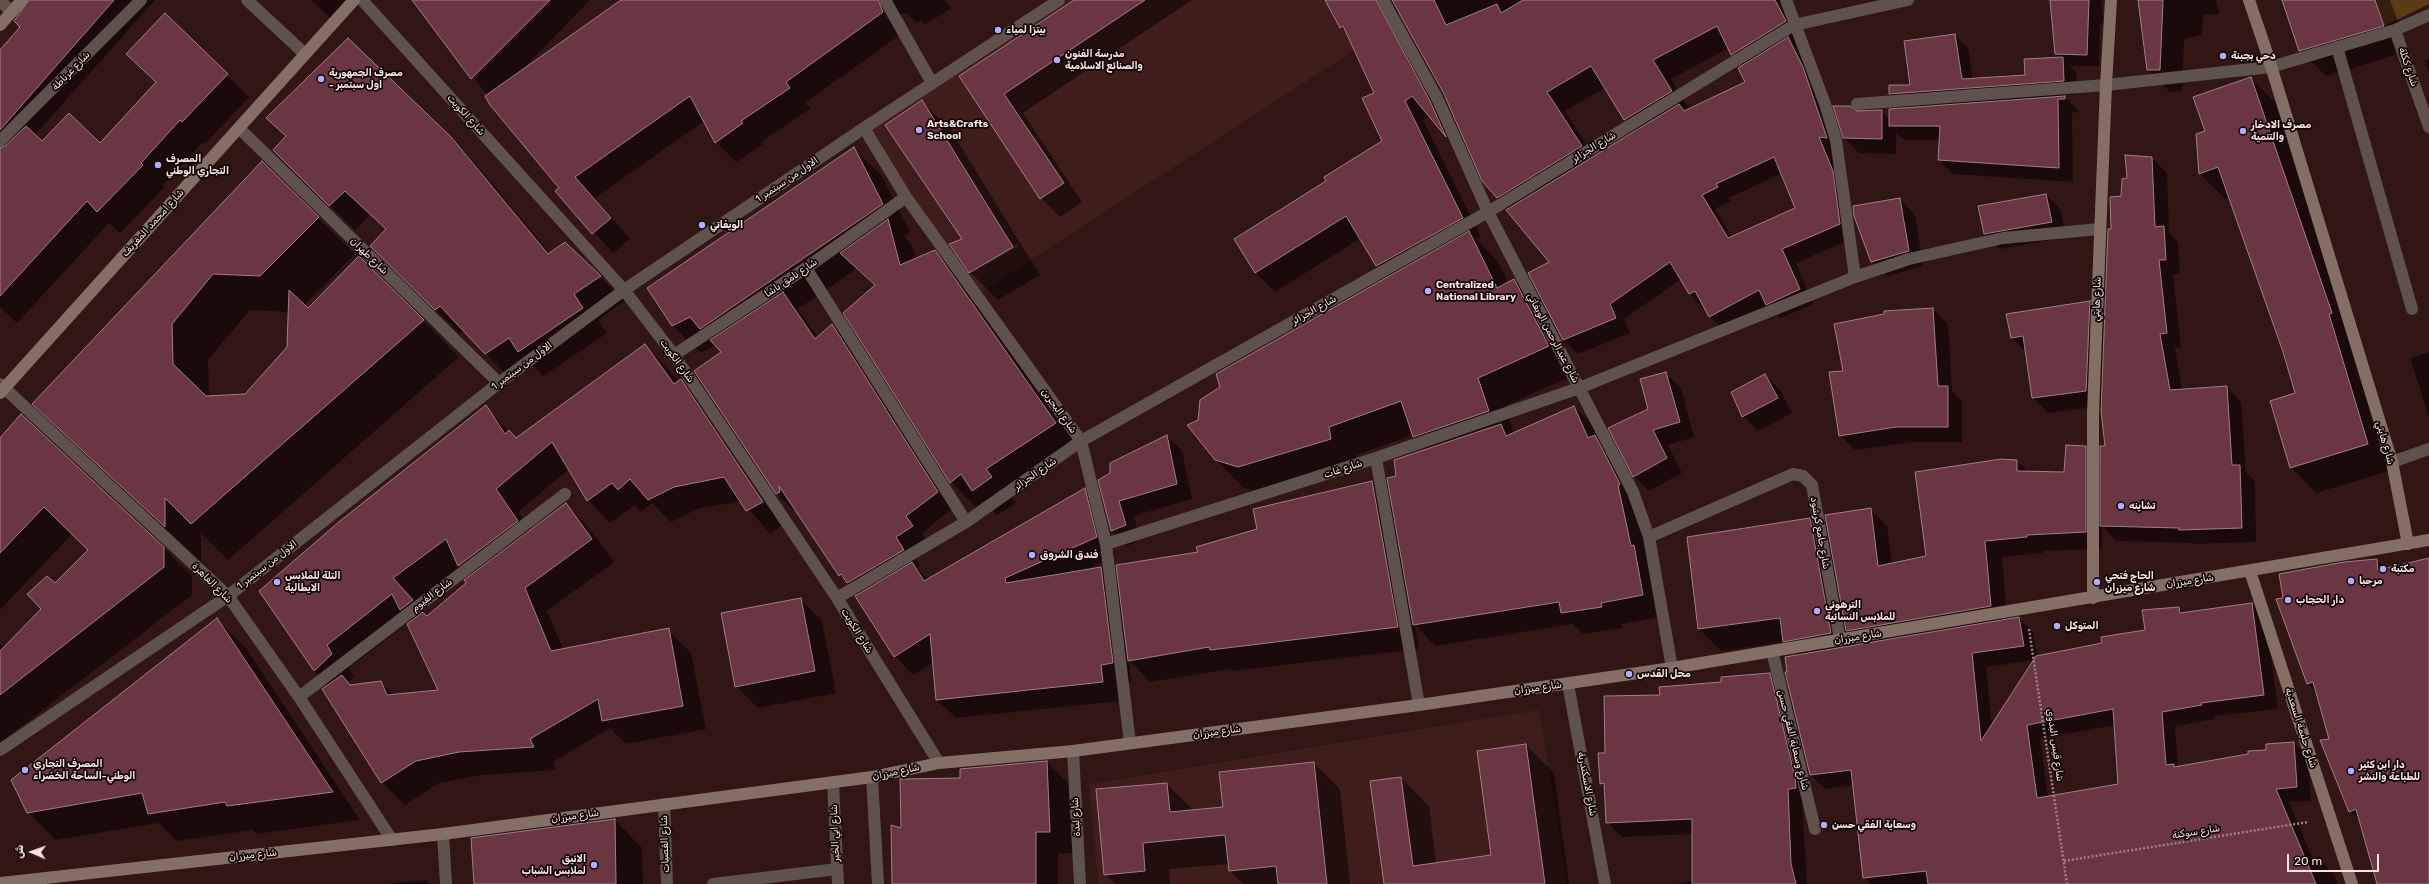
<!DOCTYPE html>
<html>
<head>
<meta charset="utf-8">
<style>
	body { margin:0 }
	#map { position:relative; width:2429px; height:884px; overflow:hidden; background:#311614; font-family:Rubik,Cairo,sans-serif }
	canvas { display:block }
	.north { position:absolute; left:12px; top:832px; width:40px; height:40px; -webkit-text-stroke:3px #110605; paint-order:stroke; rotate:272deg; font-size:11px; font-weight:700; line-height:16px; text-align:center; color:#f8e5e2 }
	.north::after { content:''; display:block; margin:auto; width:14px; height:18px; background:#f8e5e2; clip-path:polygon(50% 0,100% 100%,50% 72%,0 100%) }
	.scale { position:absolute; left:2287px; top:854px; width:92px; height:18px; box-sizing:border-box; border:2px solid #f8e5e2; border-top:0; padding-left:5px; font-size:12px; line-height:14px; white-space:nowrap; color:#f8e5e2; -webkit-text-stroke:3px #110605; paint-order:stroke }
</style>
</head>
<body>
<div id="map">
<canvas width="2429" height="884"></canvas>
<div class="north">ش</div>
<div class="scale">20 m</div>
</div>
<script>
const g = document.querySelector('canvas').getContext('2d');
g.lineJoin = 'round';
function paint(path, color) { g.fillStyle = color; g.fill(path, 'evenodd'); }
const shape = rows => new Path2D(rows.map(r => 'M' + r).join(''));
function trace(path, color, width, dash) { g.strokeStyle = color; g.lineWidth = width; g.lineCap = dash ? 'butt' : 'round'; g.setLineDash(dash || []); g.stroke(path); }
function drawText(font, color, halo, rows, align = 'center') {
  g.font = font + ' Rubik,Cairo,sans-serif'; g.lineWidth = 3.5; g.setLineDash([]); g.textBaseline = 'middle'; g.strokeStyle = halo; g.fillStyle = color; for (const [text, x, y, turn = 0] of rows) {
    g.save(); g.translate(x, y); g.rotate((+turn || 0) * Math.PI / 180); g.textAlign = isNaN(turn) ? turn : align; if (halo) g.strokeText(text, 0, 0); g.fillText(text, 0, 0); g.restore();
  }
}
const built = shape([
	[1064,0,1379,0,1393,25,975,296,869,128],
	[1539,710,1567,884,1098,884,1089,784]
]);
const green = shape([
	[2376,0,2429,0,2429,4,2384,26]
]);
const shadow = shape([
	[30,0,155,0,35,135,42,142,100,144,156,83,127,54,165,15,249,97,205,144,203,142,163,185,165,187,120,233,109,223,17,323,0,307,0,52,21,27],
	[311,0,347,0,331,19],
	[413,0,590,0,520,72,623,0,945,0,951,9,925,24,921,20,916,23,907,13,901,14,897,21,903,33,806,102,810,109,761,142,763,144,736,162,716,142,704,121,595,198,630,239,613,253,557,191,560,188],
	[1076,0,1192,0,1023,113,1082,202,1060,217,1041,198,960,77],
	[1326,0,1784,0,1804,40,1796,46,1802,52,1817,82,1854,238,1796,263,1813,304,1781,318,1769,307,1723,330,1690,294,1681,279,1624,319,1630,333,1578,354,1564,340,1529,273,1551,262,1497,197,1399,12,1394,19,1463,152,1430,116,1423,120,1481,237,1476,239,1497,260,1508,283,1514,281,1542,308,1576,374,1505,406,1514,433,1574,407,1596,428,1641,506,1664,616,1622,624,1623,628,1583,634,1573,624,1435,646,1415,625,1419,649,1232,671,1230,669,1150,682,1129,660,1131,682,1120,684,1121,701,956,718,937,700,934,662,913,675,895,656,860,595,840,575,795,509,793,510,777,494,695,371,723,352,716,345,700,353,672,325,854,149,882,176,910,232,904,236,912,245,916,259,935,252,960,276,1080,448,1010,494,1016,503,997,515,983,501,976,507,951,482,875,286,856,269,798,309,818,338,832,325,848,341,953,508,922,533,928,543,912,554,920,566,917,568,928,580,1085,489,1103,508,1115,556,1083,571,1101,568,1120,587,1372,482,1392,503,1397,477,1427,450,1413,435,1356,455,1358,467,1267,494,1244,488,1216,460,1199,421,1389,278,1377,266,1361,238,1275,292,1256,273,1235,239,1327,181,1384,142,1375,93,1347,33,1341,27],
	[1790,18,1791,19,1738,52,1738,49],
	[1729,48,1744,66,1746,82,1690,110,1671,79],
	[1605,88,1625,120,1636,131,1594,157,1565,111],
	[1782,173,1796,209,1732,237,1715,209,1731,201,1729,198],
	[2051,0,2101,0,2104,24,2100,25,2099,66,2070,66,2076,72,2078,94,2063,95,2079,111,2072,113,2073,182,1953,174,1939,160,1940,140,1904,140,1896,133,1896,154,1859,153,1844,138,1857,112,1881,111,1890,119,1905,109,1890,94,1911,86,1954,35,1968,48,1973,80,2026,76,2061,58,2056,54],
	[1903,125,1945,125,1945,127,1903,127],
	[2139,0,2216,0,2219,14,2203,15,2202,35,2184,39,2182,91,2170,92,2148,70],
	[2282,0,2390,0,2409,51,2326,76,2300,50],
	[2429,59,2429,71,2425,60],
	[2251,78,2277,104,2393,470,2316,493,2291,467,2296,394,2230,198,2225,199,2200,174],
	[922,102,950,129,1040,275,998,300,970,272,963,240],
	[1017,244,1018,246,987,264,985,262],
	[267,118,450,138,475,163,550,253,565,243,625,301,598,320,607,333,543,376,532,364,510,378,464,330,460,334,396,270,387,230,370,215,355,230,299,175,287,137],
	[2152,158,2167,173,2169,233,2178,242,2180,274,2173,275,2181,348,2175,348,2182,390,2227,387,2241,402,2246,472,2255,481,2256,542,2195,544,2193,543,2116,541,2102,526,2102,549,2043,551,2043,553,2002,557,2007,620,2019,618,2033,632,2037,657,2103,644,2146,631,2179,608,2184,613,2252,604,2266,618,2278,709,2215,716,2215,719,2175,726,2178,767,2267,751,2267,745,2294,743,2308,757,2311,801,2289,802,2314,862,2319,859,2333,873,2338,884,1871,884,1864,877,1854,785,1825,789,1811,775,1788,673,1798,655,1785,642,1721,651,1699,629,1688,538,1810,519,1830,539,1870,509,1887,526,1892,564,1927,557,2017,461,2028,472,2065,473,2085,447,2102,463,2106,447,2102,406,2048,413,2033,398,2026,352,2012,338,2090,302,2105,317,2112,230,2122,197,2128,179],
	[1848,632,1861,645,1851,646],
	[2035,660,1992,726,1986,667],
	[2115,725,2119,785,2048,797,2040,739],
	[262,163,355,254,303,306,308,310,423,320,459,357,228,560,201,533,201,562,34,404],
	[250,310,289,312,288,347,246,395,209,396,208,360],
	[2046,195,2061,210,2066,237,2000,249,1985,234,1980,207],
	[1900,199,1915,215,1923,266,1887,276,1872,261],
	[1933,309,1948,324,1952,391,1962,402,1962,442,1912,442,1855,450,1840,435,1844,372],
	[645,345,667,368,678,382,681,380,704,403,785,524,770,533,741,501,697,509,671,522,652,503,641,512,635,505,610,523,588,500,569,469,518,512,531,531,566,504,588,527,614,562,547,611,563,649,668,630,691,653,706,729,626,744,610,728,553,762,556,770,482,775,439,783,405,805,382,782,329,685,314,671,260,591,485,406,516,439],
	[461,567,470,577,467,583,428,616,415,601],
	[411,620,439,691,394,695,380,682,351,686,348,683,354,677,349,668],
	[2429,352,2429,417,2410,358],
	[1665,373,1681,388,1694,437,1668,445,1682,473,1649,491,1634,476,1649,409],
	[1765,375,1780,390,1792,413,1758,431,1743,416],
	[1167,436,1182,451,1192,499,1134,516,1140,540,1127,546,1112,531,1099,481],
	[0,440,164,548,192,576,192,595,0,743,0,644,4,648,42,609,55,584,89,550,72,534,0,610],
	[2429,559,2429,884,2379,884,2361,822,2350,811,2317,693,2308,684,2278,600,2377,560,2386,569],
	[800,599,822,621,836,693,758,708,736,686],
	[217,619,245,647,360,820,256,834,253,830,177,841,159,823,56,840,28,812],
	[1769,674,1784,689,1810,803,1802,803,1807,884,1678,884,1693,881,1693,834,1622,837,1607,822,1605,787,1601,783,1606,754,1661,696],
	[1526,745,1554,773,1569,884,1385,884,1401,778,1429,806,1436,863,1492,856],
	[1047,762,1069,784,1072,853,1058,854,1058,884,893,884,902,829,961,779,961,770],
	[1314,763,1340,789,1350,884,1243,884,1230,871,1229,864,1169,869,1170,884,1115,884,1105,874,1167,784,1193,810,1224,808],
	[615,820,642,848,643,884,475,884],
	[426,880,430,884,384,884]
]);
const building = shape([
	[29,0,114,0,0,130,0,50,20,27,14,21,29,0],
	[412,0,550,0,471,79,412,0],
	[621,0,878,0,883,12,786,82,790,88,741,121,743,123,715,143,690,96,575,177,611,218,592,234,555,191,559,188,490,105,485,96,621,0],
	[1074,0,1145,0,1004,94,1064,183,1040,199,959,76,1074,0],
	[1325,0,1376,0,1430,101,1446,137,1412,96,1405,101,1463,218,1376,266,1346,216,1255,273,1234,239,1326,181,1324,177,1382,141,1362,98,1374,93,1343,26,1340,28,1325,0],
	[1392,0,1434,0,1446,25,1497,4,1501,13,1523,0,1775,0,1786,21,1731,55,1717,26,1653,60,1672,91,1624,120,1591,66,1547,92,1582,146,1497,198,1482,181,1444,94,1392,0],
	[2050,0,2089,0,2087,55,2055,54,2050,0],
	[2138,0,2163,0,2160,70,2147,70,2138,0],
	[2282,0,2375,0,2384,26,2299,51,2282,0],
	[165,13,228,74,182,122,180,120,141,163,143,165,97,212,87,201,0,296,0,148,5,146,26,126,42,141,69,113,100,143,156,82,126,54,165,13],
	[1955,34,1962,79,2025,75,2024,59,2063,57,2064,81,1889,94,1889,85,1910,85,1904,41,1955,34],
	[1788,37,1803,67,1827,138,1819,137,1833,171,1840,224,1782,249,1800,289,1766,305,1759,290,1709,317,1695,291,1689,294,1670,262,1610,304,1616,318,1563,340,1528,273,1549,262,1506,210,1679,104,1684,111,1745,82,1738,68,1788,37],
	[1774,157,1795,208,1728,238,1702,195,1718,187,1716,184,1774,157],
	[348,38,451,137,548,254,565,242,601,276,574,294,583,308,518,352,509,338,485,354,440,306,435,310,370,246,386,229,345,191,329,206,273,150,286,136,266,118,348,38],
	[2251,77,2332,313,2329,314,2368,444,2290,468,2270,401,2295,393,2283,352,2218,167,2199,174,2196,134,2205,131,2193,97,2251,77],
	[2065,96,2065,99,2058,99,2059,168,1938,160,1940,126,1889,126,1889,109,2065,96],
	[922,100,1013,247,969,273,949,244,962,239,885,125,922,100],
	[1833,106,1850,106,1857,111,1882,110,1882,139,1843,138,1833,106],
	[854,147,883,204,700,329,690,317,672,326,647,288,854,147],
	[2125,155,2152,157,2155,227,2164,226,2166,260,2159,260,2167,333,2160,334,2170,390,2227,386,2232,465,2240,465,2242,528,2179,530,2179,528,2100,526,2100,446,2105,446,2101,411,2108,229,2111,229,2110,197,2121,196,2122,179,2127,178,2125,155],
	[262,161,319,217,260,276,213,274,172,324,173,364,206,396,245,394,287,347,289,290,308,308,359,256,424,320,191,524,165,498,165,527,32,404,262,161],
	[2046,194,2052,222,1984,234,1978,206,2046,194],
	[1900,198,1909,251,1871,262,1854,216,1853,206,1900,198],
	[888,219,900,265,935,250,1056,423,986,469,992,477,972,491,961,474,950,483,843,313,875,285,840,253,888,219],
	[1469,231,1497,288,1514,279,1549,346,1478,378,1489,411,1413,437,1401,401,1329,427,1331,439,1238,467,1215,460,1187,425,1198,420,1200,400,1220,387,1216,374,1469,231],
	[783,292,815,339,832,324,938,492,906,516,913,526,896,537,904,550,847,583,841,574,839,576,779,486,780,492,776,494,694,371,721,352,710,340,783,292],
	[2090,301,2086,391,2032,398,2023,336,2011,338,2006,314,2090,301],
	[1933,308,1938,386,1948,386,1948,427,1896,427,1839,436,1829,372,1843,371,1834,324,1884,314,1884,311,1933,308],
	[645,344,674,384,681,379,763,502,746,511,724,477,674,487,648,500,630,479,618,490,612,483,587,501,552,442,496,489,518,521,458,566,446,539,393,578,413,600,400,610,392,594,327,645,332,654,314,671,259,591,340,521,486,405,505,434,509,430,516,438,645,344],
	[1666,372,1680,422,1653,430,1667,458,1633,477,1608,428,1648,409,1640,379,1666,372],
	[1765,374,1778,398,1742,417,1731,392,1765,374],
	[1574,406,1588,438,1595,435,1620,484,1618,485,1631,546,1634,545,1643,595,1601,603,1602,607,1561,613,1559,602,1413,625,1387,478,1396,476,1394,460,1501,424,1506,436,1574,406],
	[21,414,164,547,164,567,0,695,0,651,41,609,27,594,47,576,55,583,88,550,44,507,0,553,0,438,21,414],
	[1167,435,1177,484,1119,501,1126,525,1111,531,1098,480,1110,473,1110,463,1167,435],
	[2066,445,2086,446,2086,532,2027,535,2027,537,1985,541,1991,606,1846,631,1825,515,1871,508,1878,566,1926,556,1915,472,2001,459,2017,460,2017,471,2064,472,2066,445],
	[1372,481,1398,627,1210,650,1209,647,1128,661,1116,565,1198,552,1196,547,1257,529,1253,509,1372,481],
	[1085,488,1097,537,1005,578,1006,583,1101,567,1113,663,1101,665,1103,682,936,700,930,634,894,657,855,596,912,562,924,581,1085,488],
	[566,503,592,539,525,588,551,651,669,628,683,706,602,721,598,699,530,739,534,747,459,752,416,761,381,783,322,689,342,675,350,685,381,681,387,695,438,690,407,624,423,612,427,616,466,583,464,580,566,503],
	[1810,518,1831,633,1783,642,1780,618,1698,629,1687,537,1810,518],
	[2429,558,2429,884,2377,884,2356,809,2349,812,2320,740,2329,739,2313,682,2307,684,2276,599,2283,598,2279,574,2344,562,2377,559,2378,570,2429,558],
	[801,598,815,671,735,687,721,613,801,598],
	[2252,603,2264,695,2201,703,2202,705,2162,712,2166,765,2174,764,2174,767,2248,754,2248,751,2266,750,2266,744,2294,742,2297,787,2276,789,2316,884,1928,884,1926,871,1863,878,1851,770,1810,775,1785,672,1787,672,1785,657,2019,617,2024,646,1972,653,1981,741,2036,656,2102,643,2101,637,2145,630,2142,610,2179,607,2180,613,2252,603],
	[2113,709,2118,784,2037,798,2027,725,2113,709],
	[217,618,333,792,227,806,225,802,148,814,142,793,27,813,11,780,217,618],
	[1770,673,1795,777,1796,788,1788,789,1791,864,1796,884,1692,884,1692,819,1606,823,1604,783,1600,784,1598,753,1605,753,1604,696,1660,695,1659,687,1721,682,1721,677,1770,673],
	[1526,744,1545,884,1384,884,1370,781,1401,777,1413,866,1491,855,1477,751,1526,744],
	[1047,761,1050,832,1036,832,1036,884,892,884,891,825,901,828,900,779,960,778,960,769,1047,761],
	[1314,762,1327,884,1278,884,1276,866,1229,871,1225,835,1143,843,1145,871,1104,875,1096,789,1167,783,1170,812,1223,807,1219,772,1314,762],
	[615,819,616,884,474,884,471,838,615,819]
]);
const path = shape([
	[2029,629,2067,884],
	[2064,861,2308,822]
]);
const lane = shape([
	[1794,25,1908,0],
	[2337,47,2412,309],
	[1857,104,2106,85],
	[713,884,837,869]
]);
const street = shape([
	[247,0,305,54],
	[362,0,624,290,674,355,837,598,939,763],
	[885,0,932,83],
	[1383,0,1437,98,1488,212,1633,492,1649,537,1672,668],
	[1786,0,1825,104,1836,140,1855,277],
	[0,1,12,12],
	[2395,30,2429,127],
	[2106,85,2271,67,2395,30,2429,15],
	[239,128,499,383],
	[864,128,906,197,1081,441,1106,544,1130,743],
	[0,141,141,0],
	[806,268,966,522],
	[674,355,806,268,906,197],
	[0,384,228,596,299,697,392,840],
	[1376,458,1419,705],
	[2392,462,2429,449],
	[1649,537,1793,474,1803,476,1812,485,1840,640],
	[1106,544,1376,458,1579,388,1855,277,1909,259,2003,238,2099,229],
	[837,598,966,522,1081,441,1488,212,1794,25],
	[1772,651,1815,829],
	[1568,684,1605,884],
	[299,697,565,494],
	[0,750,228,596,499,383,624,290,864,128,1059,0],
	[1073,751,1080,884],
	[872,777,878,884],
	[833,782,838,884],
	[664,804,667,884],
	[443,834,446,884]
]);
const secondary = shape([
	[2249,0,2268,56,2392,462,2408,544],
	[0,25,22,0],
	[0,393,354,0],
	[2250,571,2352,884],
	[2093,598,2093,413,2106,85,2111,0],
	[0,883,443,834,872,777,939,763,1073,751,1419,705,1672,668,2429,540]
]);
const markers = [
	[998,30,4,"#b0aefa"],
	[2223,56,4,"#b0aefa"],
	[1057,60,4,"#b0aefa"],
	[321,79,4,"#b0aefa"],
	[919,130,4,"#b0aefa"],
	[2243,131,4,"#b0aefa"],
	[158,165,4,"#b0aefa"],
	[702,225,4,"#b0aefa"],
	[1428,291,4,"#b0aefa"],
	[2121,506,4,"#b0aefa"],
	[1032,555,4,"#b0aefa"],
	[2383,569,4,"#b0aefa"],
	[2351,581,4,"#b0aefa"],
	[277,582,4,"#b0aefa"],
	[2097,582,4,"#b0aefa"],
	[2288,600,4,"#b0aefa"],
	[1817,611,4,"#b0aefa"],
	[2057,626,4,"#b0aefa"],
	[1629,674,4,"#b0aefa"],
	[25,770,4,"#b0aefa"],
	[2351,771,4,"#b0aefa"],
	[1824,825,4,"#b0aefa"],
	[594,865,4,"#b0aefa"]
];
const poiNames = [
	["بيتزا لمياء",1006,30],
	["مدرسة الفنون",1065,54],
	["والصنائع الاسلامية",1065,66],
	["دحي بجبنة",2231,56],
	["مصرف الجمهورية",329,73],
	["- اول سبتمبر",329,85],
	["Arts&Crafts",927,124],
	["School",927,136],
	["مصرف الادخار",2251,125],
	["والتنمية",2251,137],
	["المصرف",166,159],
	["التجاري الوطني",166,171],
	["الويفاتي",710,225],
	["Centralized",1436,285],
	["National Library",1436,297],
	["تشاينه",2129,506],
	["فندق الشروق",1040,555],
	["مكتبة",2391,569],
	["التلة للملابس",285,576],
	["الايطالية",285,588],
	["الحاج فتحي",2105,576],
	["شارع ميزران",2105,588],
	["مرحبا",2359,581],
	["دار الحجاب",2296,600],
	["الترهوني",1825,605],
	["للملابس النسائية",1825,617],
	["المتوكل",2065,626],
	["محل القدس",1637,674],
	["المصرف التجاري",33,764],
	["الوطني-الساحة الخضراء",33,776],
	["دار ابن كثير",2359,765],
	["للطباعة والنشر",2359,777],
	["وسعاية الفقي حسن",1832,825],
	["الانيق",586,859,"right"],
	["لملابس الشباب",586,871,"right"]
];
const streetNames = [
	["شارع ككلة",2408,67,71],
	["شارع غرناطة",71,71,-46],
	["شارع الكويت",466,115,48],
	["شارع الجزائر",1594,147,-31],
	["الاول من سبتمبر 1",787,180,-34],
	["شارع امحمد المقريف",153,223,-48],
	["شارع طهران",369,256,44],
	["شارع نامق باشا",791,278,-34],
	["شارع هايتي",2097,299,-88],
	["شارع الجزائر",1314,310,-29],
	["شارع عبدالرحمن الويفاتي",1553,338,62],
	["شارع الكويت",677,361,54],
	["الاول من سبتمبر 1",522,366,-37],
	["شارع البحرين",1059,411,54],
	["شارع هايتي",2385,443,74],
	["شارع غات",1343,469,-18],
	["شارع الجزائر",1035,474,-35],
	["شارع جامع كرشود",1820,533,80],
	["الاول من سبتمبر 1",267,565,-38],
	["شارع ميزران",2190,581,-9],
	["شارع القاهرة",212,583,45],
	["شارع الفيوم",432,595,-37],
	["شارع الكويت",857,631,58],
	["شارع ميزران",1858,637,-9],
	["شارع ميزران",1538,688,-8],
	["شارع حليمة السعدية",2301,728,72],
	["شارع ميزران",1217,732,-8],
	["شارع وسعاية الفقي حسن",1793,740,76],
	["شارع قيس البدوي",2055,745,82],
	["شارع ميزران",896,772,-12],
	["شارع الاسكندرية",1587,784,79],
	["شارع ميزران",575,816,-8],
	["شارع لبدة",1076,817,-93],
	["شارع سوكنة",2196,832,-9],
	["شارع ابي الخير",835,833,-92],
	["شارع القصبات",665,844,-92],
	["شارع ميزران",253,855,-6]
];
paint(built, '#3f1d1a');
paint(green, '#5c3c17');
paint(shadow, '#0007');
paint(building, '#6a3642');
trace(building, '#a17e85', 1);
trace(path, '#9a8481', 2.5, [2, 2]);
trace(lane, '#5f524c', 12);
trace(street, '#5f524c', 12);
trace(secondary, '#836f65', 12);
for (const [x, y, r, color] of markers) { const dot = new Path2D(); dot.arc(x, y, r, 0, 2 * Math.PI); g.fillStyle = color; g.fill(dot); trace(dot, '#110605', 1.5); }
drawText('bold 10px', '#f8e5e2', '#110605', poiNames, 'left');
drawText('10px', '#f8e5e2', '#110605', streetNames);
</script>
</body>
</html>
